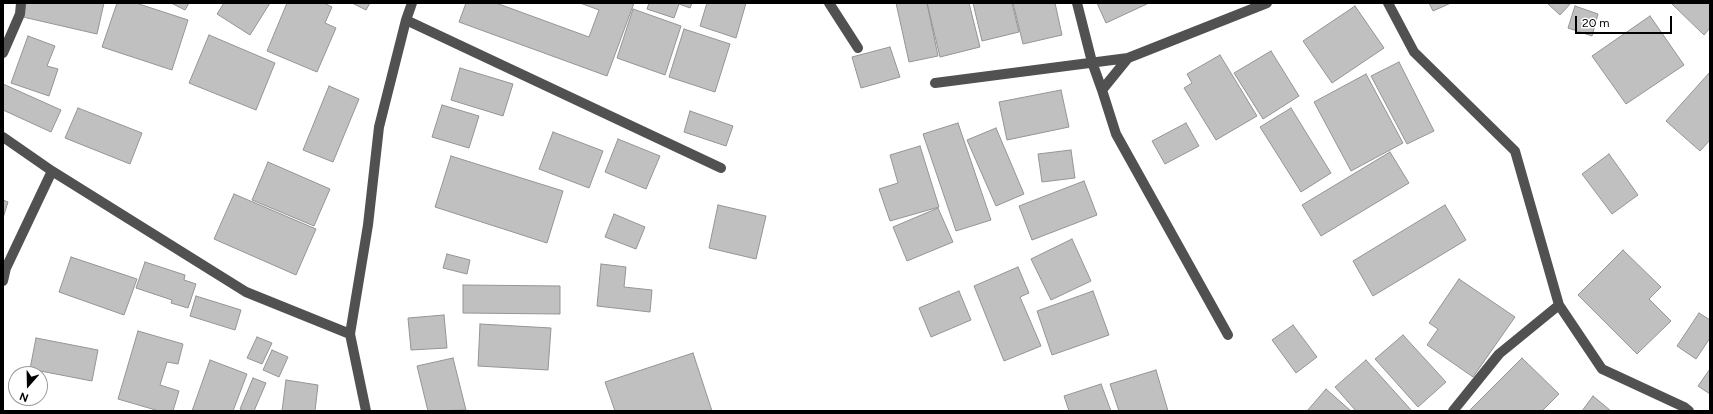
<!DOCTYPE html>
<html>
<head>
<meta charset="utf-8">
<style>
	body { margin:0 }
	#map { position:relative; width:1713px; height:414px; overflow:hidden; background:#fff; font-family:Figtree,sans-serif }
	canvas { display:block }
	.frame { position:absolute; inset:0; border:4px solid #000; pointer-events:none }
	.north { position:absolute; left:8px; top:366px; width:40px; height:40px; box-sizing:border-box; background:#fff; border:1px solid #999; border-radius:50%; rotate:200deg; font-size:11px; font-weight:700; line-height:16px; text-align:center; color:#000 }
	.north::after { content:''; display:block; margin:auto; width:14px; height:18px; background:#000; clip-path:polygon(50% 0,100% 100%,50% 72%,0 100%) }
	.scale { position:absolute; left:1575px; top:16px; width:97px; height:18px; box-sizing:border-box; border:2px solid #000; border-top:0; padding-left:5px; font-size:12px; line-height:14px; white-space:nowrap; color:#000; -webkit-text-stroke:3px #fff; paint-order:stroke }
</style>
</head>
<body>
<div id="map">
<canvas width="1713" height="414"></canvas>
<div class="frame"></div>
<div class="north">N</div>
<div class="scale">20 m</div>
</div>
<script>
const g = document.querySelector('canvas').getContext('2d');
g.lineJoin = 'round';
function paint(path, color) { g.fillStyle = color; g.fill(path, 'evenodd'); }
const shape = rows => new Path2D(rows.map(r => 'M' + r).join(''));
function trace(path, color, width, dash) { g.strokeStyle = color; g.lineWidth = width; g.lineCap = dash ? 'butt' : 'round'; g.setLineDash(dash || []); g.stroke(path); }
const building = shape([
	[26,3,104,3,97,34,23,17,26,3],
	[117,3,136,3,188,20,172,70,102,47,117,3],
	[171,3,189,3,185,10,171,3],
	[224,3,270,3,250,35,217,14,224,3],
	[287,3,324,3,332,7,325,23,336,28,317,72,267,51,287,3],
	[352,3,370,3,366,10,352,3],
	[466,3,496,3,589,37,599,10,580,3,634,3,607,76,459,22,466,3],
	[649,3,692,3,690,8,679,4,674,18,647,9,649,3],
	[707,3,746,3,736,38,700,26,707,3],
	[896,3,927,3,938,56,909,62,896,3],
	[927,3,969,3,980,47,940,57,927,3],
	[973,3,1012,3,1019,32,982,41,973,3],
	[1013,3,1055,3,1062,35,1023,44,1013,3],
	[1097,3,1149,3,1106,23,1097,3],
	[1429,3,1451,3,1433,11,1429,3],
	[1547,3,1571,3,1560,15,1547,3],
	[1671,3,1710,3,1710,28,1704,35,1671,3],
	[1355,6,1384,48,1332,83,1303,41,1355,6],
	[1575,6,1598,14,1592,36,1568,28,1575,6],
	[633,9,681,26,665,75,617,58,633,9],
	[1650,16,1684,65,1626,104,1592,56,1650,16],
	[684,29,730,44,715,92,669,77,684,29],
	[209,35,275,63,256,110,189,83,209,35],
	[28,36,55,46,47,66,58,69,49,96,11,83,28,36],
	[890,47,900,77,861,88,852,57,890,47],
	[1271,51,1299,96,1263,119,1234,73,1271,51],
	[1220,55,1257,116,1216,140,1184,88,1192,83,1187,74,1220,55],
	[1399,62,1434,131,1407,144,1371,76,1399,62],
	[460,68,513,84,503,116,451,100,460,68],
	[1710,72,1710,140,1700,151,1666,121,1710,72],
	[1366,74,1403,143,1351,171,1314,102,1366,74],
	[3,84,61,110,51,132,3,110,3,84],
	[329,86,359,99,333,162,303,150,329,86],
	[1061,90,1069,127,1007,140,999,102,1061,90],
	[442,105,479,116,469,148,432,137,442,105],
	[78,108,142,133,130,164,65,138,78,108],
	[1291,108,1331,173,1301,192,1260,127,1291,108],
	[690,111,733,126,726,146,684,132,690,111],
	[958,123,991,220,956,231,923,134,958,123],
	[1186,123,1199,146,1165,164,1152,141,1186,123],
	[996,128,1024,194,996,206,967,140,996,128],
	[553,132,603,151,589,188,539,169,553,132],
	[618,139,660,156,646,189,605,172,618,139],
	[920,146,939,207,890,221,879,189,898,183,890,155,920,146],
	[1071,150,1075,178,1042,182,1038,154,1071,150],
	[1390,152,1409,183,1321,236,1302,205,1390,152],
	[1609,154,1638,195,1612,214,1582,174,1609,154],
	[451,156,563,191,547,243,435,207,451,156],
	[268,162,330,189,314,226,252,200,268,162],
	[1084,181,1097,215,1032,240,1019,206,1084,181],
	[234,194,316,229,296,275,214,239,234,194],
	[3,200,8,202,3,218,3,200],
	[718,205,766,216,756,259,709,248,718,205],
	[1445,205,1466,240,1373,296,1353,261,1445,205],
	[938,208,953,242,907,261,893,227,938,208],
	[614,214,645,227,636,249,605,237,614,214],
	[1072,239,1091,281,1051,300,1031,259,1072,239],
	[1623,250,1661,287,1649,299,1671,321,1637,354,1578,295,1623,250],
	[447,254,470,260,467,274,443,268,447,254],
	[71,257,137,279,124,315,59,292,71,257],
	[145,262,185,275,184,280,196,284,188,308,171,303,172,300,136,288,145,262],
	[601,264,626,267,624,287,652,290,650,312,597,306,601,264],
	[1018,267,1029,293,1020,297,1041,346,1004,361,974,286,1018,267],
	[1459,279,1515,317,1473,377,1427,345,1438,329,1429,323,1459,279],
	[463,285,560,286,560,314,463,313,463,285],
	[959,291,971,320,931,337,919,308,959,291],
	[1093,291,1109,335,1052,355,1037,311,1093,291],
	[196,296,241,310,235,330,190,316,196,296],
	[1699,313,1710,320,1710,338,1696,359,1677,346,1699,313],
	[444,315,447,348,411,350,408,318,444,315],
	[480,324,551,328,548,370,478,366,480,324],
	[1293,325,1317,357,1296,373,1272,340,1293,325],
	[138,331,183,344,178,364,167,362,160,385,179,391,173,411,159,411,118,399,138,331],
	[1403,335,1446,382,1418,407,1375,359,1403,335],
	[257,337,272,343,262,364,247,358,257,337],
	[36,338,98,350,92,381,30,369,36,338],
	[272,350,288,357,279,377,263,370,272,350],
	[693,353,712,411,615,411,605,382,693,353],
	[453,358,466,410,428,411,417,366,453,358],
	[1522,358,1559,394,1542,411,1469,411,1522,358],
	[210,360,247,374,233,411,192,411,210,360],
	[1366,360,1412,411,1356,411,1335,387,1366,360],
	[1710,369,1710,394,1698,386,1710,369],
	[1156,370,1168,411,1119,411,1110,384,1156,370],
	[253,378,266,383,254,411,244,411,240,409,253,378],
	[286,380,318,385,315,411,282,411,286,380],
	[1101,384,1111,411,1069,411,1064,396,1101,384],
	[1326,389,1351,411,1307,411,1326,389],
	[1593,396,1611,411,1582,411,1593,396]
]);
const minor = shape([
	[829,3,858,48],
	[1077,3,1092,62,1102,90],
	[1388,3,1414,52,1515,151,1559,305,1602,369,1684,407,1689,411],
	[406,20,721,168],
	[3,53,20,14,21,3],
	[935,83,1128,58],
	[3,137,52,171,246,292,350,334],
	[3,281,6,268,52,171],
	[1228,335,1116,134,1102,90,1128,58,1267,3],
	[366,411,350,334,368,225,379,127,406,20,412,3],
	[1453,411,1499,354,1559,305]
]);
paint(building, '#c0c0c0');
trace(building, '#959595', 1);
trace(minor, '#515151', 10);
</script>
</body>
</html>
